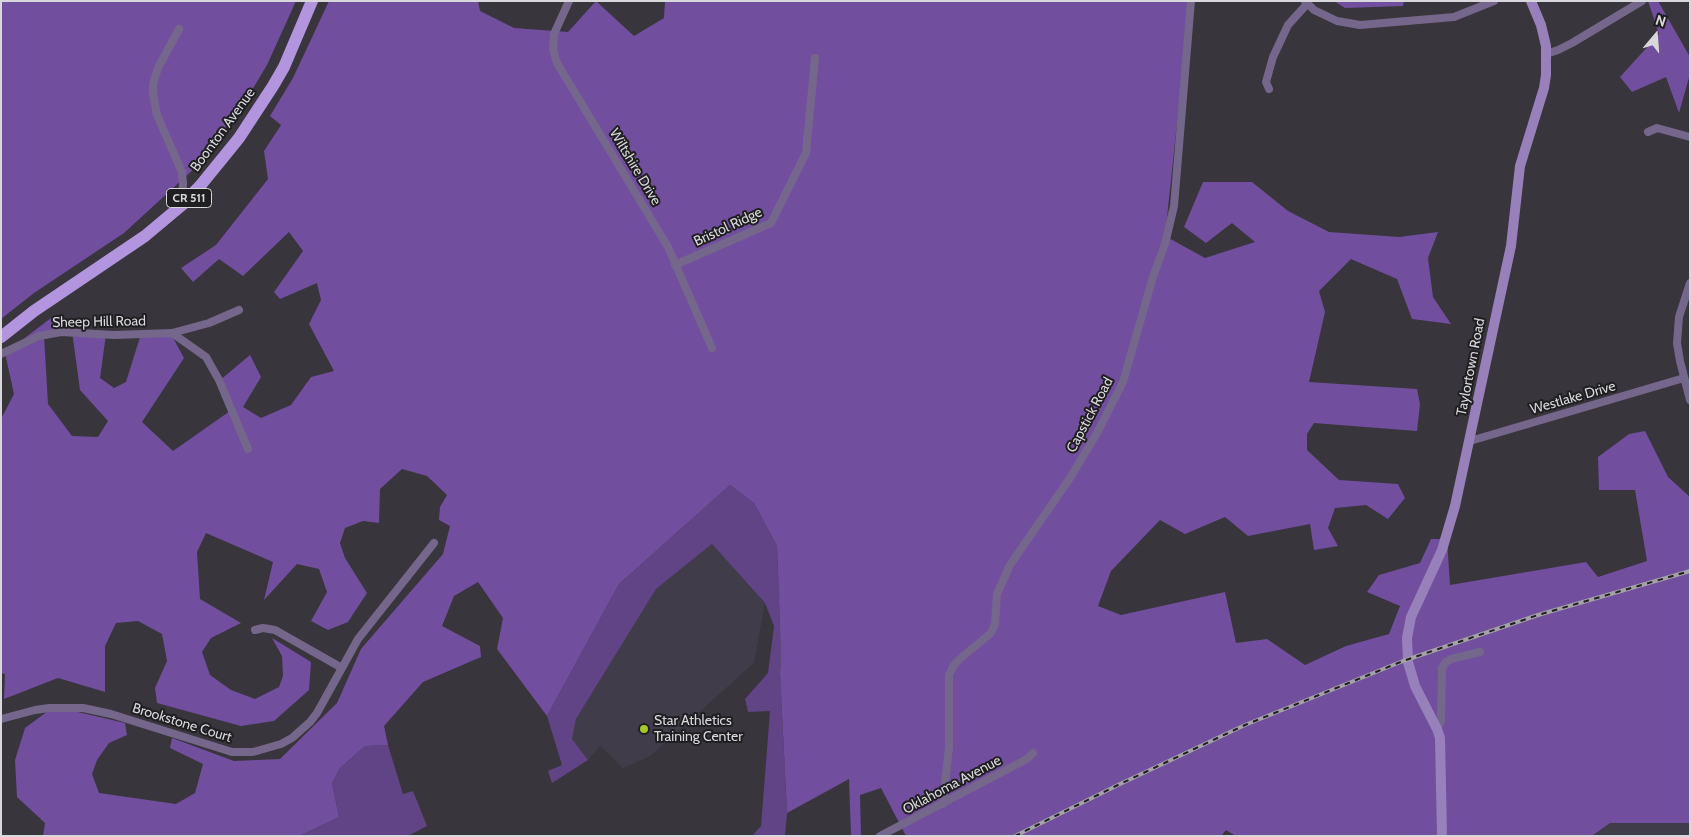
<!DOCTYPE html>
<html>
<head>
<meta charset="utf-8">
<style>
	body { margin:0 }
	#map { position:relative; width:1691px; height:837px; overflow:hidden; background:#38353c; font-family:Cabin,sans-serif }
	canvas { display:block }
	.frame { position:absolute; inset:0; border:2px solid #d8d7db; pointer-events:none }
	.north { position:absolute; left:1631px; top:10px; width:50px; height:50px; -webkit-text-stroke:4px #1f1e21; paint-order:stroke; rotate:18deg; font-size:14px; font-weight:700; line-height:20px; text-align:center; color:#d8d7db }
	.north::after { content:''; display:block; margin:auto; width:18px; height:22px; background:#d8d7db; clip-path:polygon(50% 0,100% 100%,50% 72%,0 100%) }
</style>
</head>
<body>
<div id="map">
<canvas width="1691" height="837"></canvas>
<div class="frame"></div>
<div class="north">N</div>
</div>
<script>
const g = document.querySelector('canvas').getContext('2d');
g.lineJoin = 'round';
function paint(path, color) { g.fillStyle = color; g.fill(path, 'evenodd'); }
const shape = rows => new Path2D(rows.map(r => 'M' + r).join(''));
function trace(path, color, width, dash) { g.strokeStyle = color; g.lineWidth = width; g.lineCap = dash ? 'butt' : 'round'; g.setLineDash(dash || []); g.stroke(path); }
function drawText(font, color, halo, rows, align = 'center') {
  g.font = font + ' Cabin,sans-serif'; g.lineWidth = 4; g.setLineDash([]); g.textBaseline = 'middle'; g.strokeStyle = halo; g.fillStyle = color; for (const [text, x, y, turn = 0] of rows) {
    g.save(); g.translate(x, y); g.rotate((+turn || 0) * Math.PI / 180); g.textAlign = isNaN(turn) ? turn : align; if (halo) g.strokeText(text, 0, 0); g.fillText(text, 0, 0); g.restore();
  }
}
const built = shape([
	[712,544,765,603,754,663,650,756,623,768,601,746,588,760,572,739,576,719,656,589],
	[1610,823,1690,823,1690,836,1592,836]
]);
const green = shape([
	[730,485,754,503,777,546,781,655,780,673,787,813,785,836,752,836,761,826,770,711,748,712,745,699,768,673,774,626,765,603,712,544,656,589,576,719,572,739,588,760,552,783,548,771,562,765,547,716,619,584],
	[388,745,403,794,413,791,427,826,408,836,299,836,339,817,332,783,340,768,365,746]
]);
const forest = shape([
	[1,1,296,1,267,65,243,105,196,167,124,233,34,293,1,319],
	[329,1,478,1,480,11,514,28,568,32,596,1,634,36,664,18,665,1,1190,1,1165,236,1205,258,1255,242,1232,223,1206,243,1184,227,1203,182,1252,182,1288,211,1329,232,1399,237,1438,232,1428,258,1433,297,1451,324,1412,319,1397,279,1351,259,1319,291,1325,312,1309,382,1417,389,1420,404,1417,431,1314,423,1307,434,1307,450,1339,480,1398,484,1405,498,1388,519,1366,505,1335,508,1328,528,1338,546,1314,550,1310,524,1248,536,1225,517,1185,534,1160,520,1111,571,1098,606,1121,615,1225,592,1236,643,1267,639,1305,665,1346,646,1389,634,1400,606,1367,592,1379,575,1420,563,1431,539,1447,539,1450,585,1586,562,1598,577,1647,561,1635,490,1599,490,1598,457,1629,434,1645,431,1668,477,1690,497,1690,823,1610,823,1592,836,1236,836,1226,830,1221,836,906,836,881,788,860,795,861,836,851,836,849,779,787,813,780,673,781,655,777,546,754,503,730,485,619,584,547,716,497,649,503,618,478,582,454,596,442,626,480,646,481,657,423,682,384,726,388,745,365,746,340,768,332,783,339,817,299,836,43,836,45,823,17,797,15,760,25,728,48,711,65,709,125,723,127,735,109,743,97,760,92,774,99,793,176,804,195,793,203,764,170,748,172,738,234,761,280,759,337,703,361,649,443,554,450,526,439,520,440,507,447,495,427,476,402,469,380,489,379,523,363,521,345,528,340,543,345,558,367,593,348,622,328,630,311,621,327,592,319,569,297,564,264,600,273,562,206,533,197,552,200,599,241,623,211,638,202,652,210,675,231,690,255,699,279,687,283,676,282,656,272,638,311,662,309,690,274,721,241,726,157,703,155,688,167,661,162,634,138,621,116,623,105,646,105,692,58,678,4,699,5,674,1,673,1,419,14,394,5,353,55,315,58,333,44,336,48,404,72,436,98,437,108,421,80,390,72,331,106,334,100,378,114,388,126,382,141,334,171,334,184,358,142,422,173,451,230,411,219,381,250,355,261,377,243,407,261,418,291,405,311,377,334,371,309,324,321,300,317,283,280,299,274,292,303,251,289,232,243,276,219,259,193,282,181,268,216,245,268,179,264,151,281,125,270,116,293,78],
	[1334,1,1404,1,1403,6,1345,8],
	[1648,1,1658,1,1690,57,1690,74,1679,113,1666,77,1632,92,1620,77,1659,34]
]);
const street = shape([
	[569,1,554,34,553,49,557,63,668,247,712,348],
	[1305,1,1314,10,1337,21,1360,25,1454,17,1494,1],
	[179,29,158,68,153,84,153,93,157,115,182,172,183,183,182,205],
	[1546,54,1558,50,1572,43,1642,1],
	[1269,89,1266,82,1273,57,1288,25,1307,4],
	[1648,132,1657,128,1690,137],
	[675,265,771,223,806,153,815,58],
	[1690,283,1679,317,1677,343,1680,361,1690,400],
	[172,333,209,323,239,310],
	[1,354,39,336,61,332,114,335,172,333,206,357,219,380,248,449],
	[1470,441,1684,378],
	[255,630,263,628,275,630,342,668],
	[1,719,35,710,49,708,83,708,111,714,232,752,253,752,281,744,292,738,310,722,317,713,358,639,434,543],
	[1437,729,1441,721,1442,668,1446,662,1451,659,1480,652],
	[943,804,949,747,949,675,954,665,962,657,991,633,995,624,997,594,1010,565,1070,478,1097,433,1123,382,1153,277,1165,244,1174,206,1191,1],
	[880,836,1027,759,1033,753]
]);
const secondary = shape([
	[1442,836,1440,738,1437,729,1415,686,1408,662,1407,638,1411,617,1442,550,1455,506,1511,246,1520,166,1544,88,1546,75,1546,46,1541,25,1531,1]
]);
const primary = shape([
	[1,337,34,311,145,236,182,205,200,186,239,138,273,86,284,67,312,1]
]);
const rail = shape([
	[1015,836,1118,785,1245,725,1403,661,1538,615,1690,571]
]);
const markers = [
	[644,729,5,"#a4c825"]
];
const shields = [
	[189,198,45]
];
const shieldNames = [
	["CR 511",189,198]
];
const streetNames = [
	["Boonton Avenue",223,130,-54],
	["Wiltshire Drive",635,167,59],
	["Bristol Ridge",728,227,-25],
	["Sheep Hill Road",99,322,-1],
	["Taylortown Road",1471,367,-79],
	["Westlake Drive",1573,398,-16],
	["Capstick Road",1090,415,-62],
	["Brookstone Court",182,723,17],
	["Oklahoma Avenue",952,785,-28]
];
const poiNames = [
	["Star Athletics",654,721],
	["Training Center",654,737]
];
paint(built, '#413c49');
paint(green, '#604485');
paint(forest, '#724e9f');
trace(street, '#75678b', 8);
trace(secondary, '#9881bb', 10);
trace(primary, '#b395df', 12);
trace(rail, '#a4a2a7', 4);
trace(rail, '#1f1e21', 2, [5.5]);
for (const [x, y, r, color] of markers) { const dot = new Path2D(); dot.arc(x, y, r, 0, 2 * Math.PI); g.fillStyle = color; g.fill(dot); trace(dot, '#1f1e21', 2); }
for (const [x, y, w] of shields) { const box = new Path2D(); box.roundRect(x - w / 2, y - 9.5, w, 19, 4); g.fillStyle = '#1f1e21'; g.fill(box); trace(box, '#d8d7db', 1); }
drawText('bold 12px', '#d8d7db', null, shieldNames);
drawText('14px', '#d8d7db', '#1f1e21', streetNames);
drawText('14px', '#d8d7db', '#1f1e21', poiNames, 'left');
</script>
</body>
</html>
